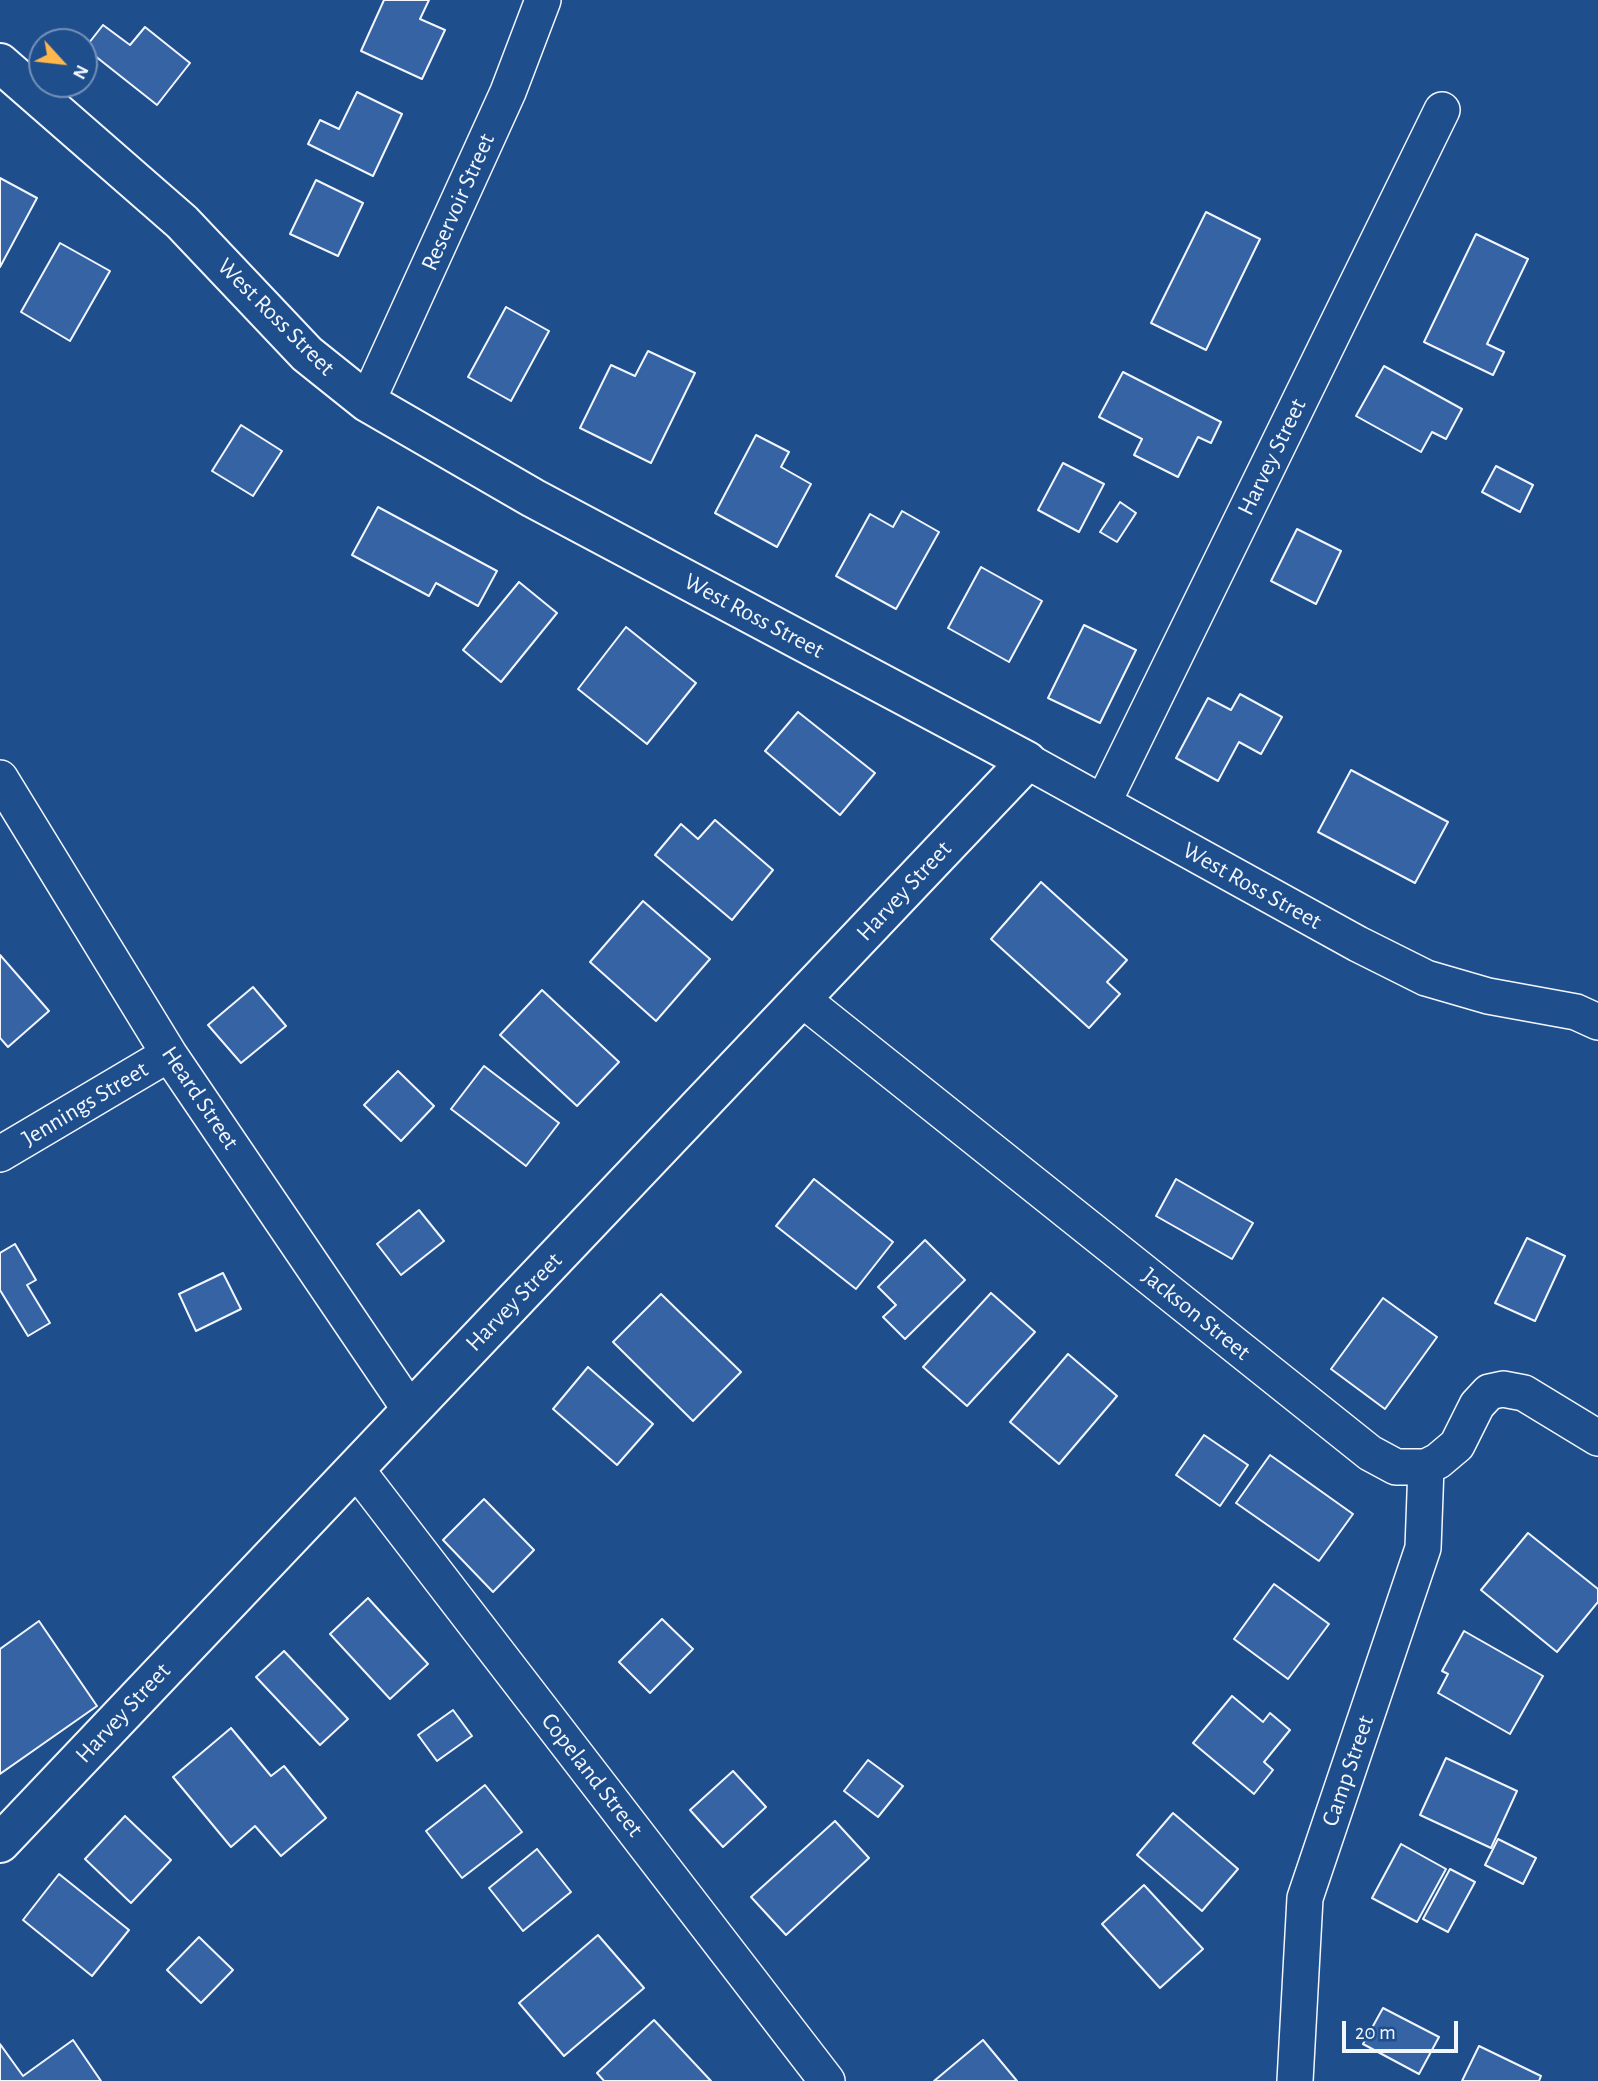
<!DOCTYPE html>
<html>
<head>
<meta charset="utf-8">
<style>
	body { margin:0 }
	#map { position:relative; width:1598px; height:2081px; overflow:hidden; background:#1f4e8c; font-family:"Alegreya Sans",sans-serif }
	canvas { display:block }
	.north { position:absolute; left:28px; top:28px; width:70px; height:70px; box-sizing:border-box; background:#1f4e8c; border:2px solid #7391ba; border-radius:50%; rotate:117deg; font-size:19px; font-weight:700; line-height:28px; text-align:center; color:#f2f6ff }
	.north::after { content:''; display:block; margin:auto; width:24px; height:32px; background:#ffb74d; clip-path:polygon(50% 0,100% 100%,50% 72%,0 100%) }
	.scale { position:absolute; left:1342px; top:2021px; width:116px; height:32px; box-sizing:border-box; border:4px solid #f2f6ff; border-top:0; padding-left:9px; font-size:21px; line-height:24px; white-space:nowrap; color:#f2f6ff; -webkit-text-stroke:5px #1f4e8c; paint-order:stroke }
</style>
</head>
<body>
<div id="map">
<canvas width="1598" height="2081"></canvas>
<div class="north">N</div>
<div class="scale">20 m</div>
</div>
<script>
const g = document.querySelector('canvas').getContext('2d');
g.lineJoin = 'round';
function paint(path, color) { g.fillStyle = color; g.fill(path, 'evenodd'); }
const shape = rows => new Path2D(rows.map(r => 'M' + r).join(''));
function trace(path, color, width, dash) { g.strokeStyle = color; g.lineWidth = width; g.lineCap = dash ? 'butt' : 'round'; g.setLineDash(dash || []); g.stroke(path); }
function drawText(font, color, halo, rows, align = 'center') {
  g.font = font + ' "Alegreya Sans",sans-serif'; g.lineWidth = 5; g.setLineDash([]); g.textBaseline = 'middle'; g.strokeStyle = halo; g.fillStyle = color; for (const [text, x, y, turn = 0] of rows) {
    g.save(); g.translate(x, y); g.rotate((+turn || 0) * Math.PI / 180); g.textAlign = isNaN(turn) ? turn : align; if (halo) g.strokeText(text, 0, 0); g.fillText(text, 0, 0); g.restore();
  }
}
const building = shape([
	[384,0,429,0,420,19,445,30,422,79,361,51,384,0],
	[103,25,130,45,145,27,190,63,157,105,85,48,103,25],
	[357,92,402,114,373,176,308,144,320,120,339,129,357,92],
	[0,178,37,198,0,267,0,178],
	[316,180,363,203,338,256,290,234,316,180],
	[1206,212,1260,239,1206,350,1151,323,1206,212],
	[1476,234,1528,259,1487,344,1504,352,1493,375,1424,342,1476,234],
	[60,243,110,271,70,341,21,312,60,243],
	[506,307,549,331,511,401,468,377,506,307],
	[648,351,695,373,651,463,580,428,611,365,635,376,648,351],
	[1384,366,1462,409,1446,439,1432,432,1421,452,1356,416,1384,366],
	[1123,372,1221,422,1211,443,1198,437,1178,477,1134,455,1142,439,1099,417,1123,372],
	[241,425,282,451,253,496,212,471,241,425],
	[756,435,789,452,781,467,811,484,777,547,715,513,756,435],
	[1063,463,1104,484,1079,532,1038,510,1063,463],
	[1496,466,1533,485,1520,512,1482,492,1496,466],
	[1120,502,1136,513,1117,542,1100,532,1120,502],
	[378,507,497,571,478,606,436,583,429,596,352,555,378,507],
	[902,511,939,532,896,609,836,576,870,514,893,527,902,511],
	[1297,529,1341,551,1316,604,1271,581,1297,529],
	[981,567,1042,601,1009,662,948,628,981,567],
	[519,582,557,613,501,682,463,650,519,582],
	[1084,625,1136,650,1100,723,1048,698,1084,625],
	[626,627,696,683,647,744,578,689,626,627],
	[1240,694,1282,717,1261,754,1239,742,1218,781,1176,758,1208,698,1231,710,1240,694],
	[798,712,875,773,840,815,765,751,798,712],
	[1351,770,1448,822,1415,883,1318,832,1351,770],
	[715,820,773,870,732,920,655,855,681,824,698,839,715,820],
	[1041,882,1127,960,1107,982,1120,994,1089,1028,991,939,1041,882],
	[643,901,710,959,656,1021,590,962,643,901],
	[0,955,49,1011,8,1047,0,1038,0,955],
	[253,987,286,1026,241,1063,208,1025,253,987],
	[542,990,619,1062,577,1106,500,1035,542,990],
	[484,1066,559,1123,526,1166,451,1109,484,1066],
	[398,1071,434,1106,401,1141,364,1105,398,1071],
	[814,1179,893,1242,856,1289,776,1226,814,1179],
	[1176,1179,1253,1223,1232,1259,1156,1216,1176,1179],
	[419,1210,444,1241,401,1275,377,1244,419,1210],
	[1527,1238,1565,1256,1535,1321,1495,1303,1527,1238],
	[925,1240,965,1280,905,1339,883,1317,896,1305,878,1287,925,1240],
	[15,1244,36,1280,27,1285,50,1323,28,1336,0,1290,0,1253,15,1244],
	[223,1273,241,1309,196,1331,179,1294,223,1273],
	[991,1293,1035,1332,967,1406,923,1367,991,1293],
	[661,1294,741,1372,693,1421,613,1342,661,1294],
	[1383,1298,1437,1337,1385,1409,1331,1369,1383,1298],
	[1068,1354,1117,1396,1059,1464,1010,1422,1068,1354],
	[588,1367,653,1424,617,1465,553,1409,588,1367],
	[1204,1435,1248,1465,1220,1506,1176,1475,1204,1435],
	[1270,1455,1353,1514,1319,1561,1236,1503,1270,1455],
	[484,1499,534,1550,493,1592,443,1540,484,1499],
	[1528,1533,1598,1589,1598,1602,1557,1652,1481,1590,1528,1533],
	[1274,1584,1329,1624,1288,1679,1234,1639,1274,1584],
	[368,1598,428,1664,390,1699,330,1634,368,1598],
	[662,1619,693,1649,650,1693,619,1662,662,1619],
	[39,1621,97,1706,0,1774,0,1649,39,1621],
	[1464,1631,1543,1676,1510,1734,1438,1693,1448,1674,1442,1671,1464,1631],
	[284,1651,348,1719,320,1745,256,1677,284,1651],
	[1232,1696,1263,1722,1270,1713,1290,1730,1264,1762,1273,1770,1254,1794,1193,1743,1232,1696],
	[453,1710,472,1736,437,1761,418,1735,453,1710],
	[231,1728,271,1776,284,1766,326,1818,281,1856,255,1826,231,1847,173,1777,231,1728],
	[1446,1758,1517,1791,1491,1848,1420,1815,1446,1758],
	[868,1760,903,1786,878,1817,844,1791,868,1760],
	[733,1771,766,1807,723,1847,690,1810,733,1771],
	[485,1785,522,1832,462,1878,426,1831,485,1785],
	[1173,1813,1238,1869,1202,1911,1137,1855,1173,1813],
	[125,1816,171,1860,131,1903,85,1859,125,1816],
	[835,1821,869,1858,786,1935,751,1897,835,1821],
	[1498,1839,1536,1858,1523,1884,1485,1865,1498,1839],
	[1401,1844,1446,1869,1417,1922,1372,1898,1401,1844],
	[537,1849,571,1892,523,1931,489,1888,537,1849],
	[1450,1869,1475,1882,1448,1932,1423,1919,1450,1869],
	[59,1874,129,1930,92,1976,23,1920,59,1874],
	[1144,1885,1203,1949,1160,1988,1102,1924,1144,1885],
	[598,1935,644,1988,564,2056,519,2003,598,1935],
	[199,1937,233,1970,201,2003,167,1970,199,1937],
	[1383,2008,1439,2037,1419,2074,1363,2044,1383,2008],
	[654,2020,711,2081,604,2081,597,2073,654,2020],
	[73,2040,101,2081,0,2081,0,2044,23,2076,73,2040],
	[983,2040,1017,2081,934,2081,983,2040],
	[1479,2046,1541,2076,1539,2081,1462,2081,1479,2046]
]);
const minor = shape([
	[367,402,508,92,543,0],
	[1027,761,1358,944,1426,978,1488,996,1576,1012,1598,1022],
	[0,778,169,1054,411,1411],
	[1103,803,1442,110],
	[802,999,1370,1453,1396,1467,1426,1467,1438,1461,1457,1445,1477,1405,1489,1392,1503,1389,1524,1393,1598,1438],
	[0,1154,169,1054],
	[356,1469,827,2081],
	[1295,2081,1305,1898,1423,1548,1426,1467]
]);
const tertiary = shape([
	[0,63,182,222,307,354,367,402,533,498,1027,761,0,1843]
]);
const streetNames = [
	["Reservoir Street",458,202,-66],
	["West Ross Street",276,317,45],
	["Harvey Street",1272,457,-64],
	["West Ross Street",754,616,28],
	["West Ross Street",1252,886,29],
	["Harvey Street",904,891,-47],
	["Heard Street",200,1098,56],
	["Jennings Street",85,1104,-31],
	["Harvey Street",514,1302,-46],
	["Jackson Street",1196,1314,39],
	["Harvey Street",123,1713,-47],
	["Camp Street",1348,1771,-71],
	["Copeland Street",592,1775,52]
];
paint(building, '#3563a3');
trace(building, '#f2f6ff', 2);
trace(minor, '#f2f6ff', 38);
trace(tertiary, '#f2f6ff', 42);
trace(minor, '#1f4e8c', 35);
trace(tertiary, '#1f4e8c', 38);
drawText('24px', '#f2f6ff', '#1f4e8c', streetNames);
</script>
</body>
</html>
